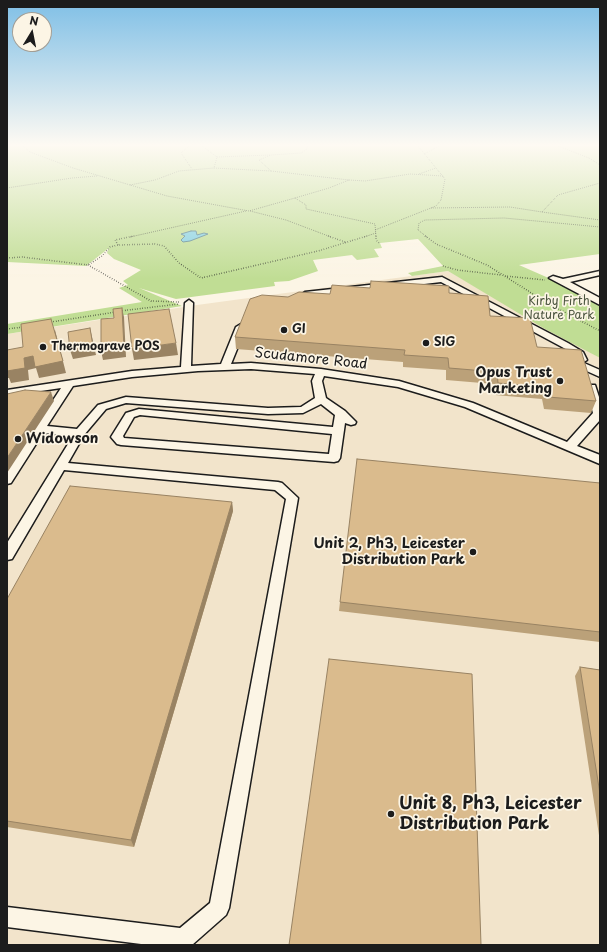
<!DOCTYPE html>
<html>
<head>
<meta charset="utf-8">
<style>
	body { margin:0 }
	#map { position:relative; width:607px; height:952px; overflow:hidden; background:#fcf5e5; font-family:"Playpen Sans",sans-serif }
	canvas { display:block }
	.frame { position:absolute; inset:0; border:8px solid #1c1c1c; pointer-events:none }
	.north { position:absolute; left:12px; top:12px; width:40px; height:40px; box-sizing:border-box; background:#fcf5e5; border:1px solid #a29e95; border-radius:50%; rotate:10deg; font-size:11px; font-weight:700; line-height:16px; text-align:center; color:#1c1c1c }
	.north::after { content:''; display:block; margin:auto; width:14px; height:18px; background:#1c1c1c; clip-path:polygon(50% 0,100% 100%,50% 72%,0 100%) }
</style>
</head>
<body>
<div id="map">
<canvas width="607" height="952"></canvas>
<div class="frame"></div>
<div class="north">N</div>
</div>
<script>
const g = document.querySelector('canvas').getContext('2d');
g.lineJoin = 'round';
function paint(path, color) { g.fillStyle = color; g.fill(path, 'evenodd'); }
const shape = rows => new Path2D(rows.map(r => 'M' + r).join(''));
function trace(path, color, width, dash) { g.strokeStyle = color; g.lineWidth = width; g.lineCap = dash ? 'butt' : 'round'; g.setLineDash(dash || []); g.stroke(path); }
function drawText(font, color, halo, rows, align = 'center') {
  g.font = font + ' "Playpen Sans",sans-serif'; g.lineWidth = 3.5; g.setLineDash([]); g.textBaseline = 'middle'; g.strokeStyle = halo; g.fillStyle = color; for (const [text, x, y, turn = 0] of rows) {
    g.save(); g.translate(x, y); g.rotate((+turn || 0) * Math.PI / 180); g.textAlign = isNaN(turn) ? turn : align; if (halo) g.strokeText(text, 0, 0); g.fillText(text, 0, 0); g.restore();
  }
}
const built = shape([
	[448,271,600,358,600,945,7,945,7,334,197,305]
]);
const green = shape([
	[7,146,600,146,600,254,519,265,569,287,600,302,600,358,545,329,448,271,412,276,408,273,443,266,418,239,380,243,382,248,374,249,379,257,357,260,352,255,313,260,318,271,289,281,274,282,275,286,176,299,139,288,182,306,7,334,7,324,142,302,119,288,128,285,123,281,141,270,114,259,107,253,109,248,86,266,7,262]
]);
const water = shape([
	[191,231,196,231,197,235,204,233,208,234,190,241,183,242,181,240,185,236,181,234,191,231]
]);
const pathFar1 = shape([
	[23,146,30,152,73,168,167,196,249,211,295,198],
	[189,146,181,153,192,169],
	[202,146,217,157,214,168,271,171],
	[308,146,306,150,301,153,271,155,259,160,271,171,349,180,329,188,295,198,306,205,306,209,375,224,376,237],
	[558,146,589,158,600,165],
	[424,154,439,146],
	[217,157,270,155],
	[419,174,436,168],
	[349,180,365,181,410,174,443,176],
	[130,185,155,180,179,171,214,168],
	[7,188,72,178,97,176],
	[431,208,510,207,542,212,558,195,600,183],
	[250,211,286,220,331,237],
	[542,212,600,220],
	[375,230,436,206,441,200,445,179,418,146],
	[130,237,246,211],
	[364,237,376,233],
	[427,237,418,230,419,223,425,220,504,218,600,227]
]);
const path = shape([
	[328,236,345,242],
	[376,236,376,240,379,243],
	[425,236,436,244,487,265,549,304,600,331],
	[118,245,115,240,134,236],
	[7,258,22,257,88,265,102,256,110,247,118,245,155,244,164,246,179,263,201,278,318,251,367,236],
	[88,265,151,301,179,302],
	[443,266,457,270,501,275],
	[505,276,545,280],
	[120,311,179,304],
	[51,322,116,312],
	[7,329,23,327]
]);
const minor = shape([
	[600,271,600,275,570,282,600,298,600,305,549,278,553,276,563,279,600,271],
	[442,277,568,343,583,352,587,360,582,363,579,362,576,355,562,347,441,282,305,298,301,295,305,292,442,277],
	[189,300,193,303,191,366,221,364,236,327,241,324,246,327,231,364,251,363,321,369,399,381,473,403,567,442,593,413,586,387,587,385,595,385,600,400,600,420,577,446,600,455,600,464,465,407,398,387,324,376,322,381,326,398,345,411,356,422,355,424,351,425,345,423,340,458,338,461,334,462,121,445,117,444,111,437,126,413,139,409,333,427,335,415,321,404,303,413,268,414,126,403,106,409,84,435,68,463,278,482,282,483,298,498,229,908,226,915,192,945,149,945,7,927,7,907,180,928,210,903,286,499,275,490,64,470,12,559,7,560,7,543,73,436,43,433,11,483,7,484,7,471,61,388,7,396,7,390,132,371,181,367,185,303,189,300],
	[251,369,315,374,312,381,315,398,301,407,268,408,126,397,98,405,77,429,47,426,73,386,132,377,198,371,251,369],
	[140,415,332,434,329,454,124,438,123,436,134,417,140,415],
	[584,363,600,370,600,377,580,368,579,366,584,363]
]);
const wall = shape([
	[449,293,490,316,537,347,596,401,591,413,544,409,542,399,495,395,494,384,446,380,446,370,403,367,403,362,236,349,235,337,288,297,330,294],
	[600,483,600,642,339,611,340,602],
	[232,502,233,511,134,847,7,827,7,599],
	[580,667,600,670,600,842,575,676]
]);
const shadedWall = shape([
	[122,308,124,317,126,357,103,360,101,351],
	[90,328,96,355,73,359,70,350],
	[55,330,66,373,39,378,36,368,28,370,29,380,11,383,9,378,7,378,7,367,24,358],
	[176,343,178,355,134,360,132,349],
	[51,392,54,401,7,473,7,458],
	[232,502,233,511,134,847,131,840]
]);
const building = shape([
	[371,281,449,286,449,293,488,296,490,316,530,318,537,347,581,350,596,401,548,397,545,387,498,383,497,372,449,368,448,358,404,355,405,350,235,337,250,299,262,295,288,297,299,292,330,294,332,285,370,288,371,281],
	[122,308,124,348,101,351,101,319,114,318,113,309,122,308],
	[169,309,176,343,132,349,128,314,169,309],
	[51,319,63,361,35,367,33,356,24,358,25,368,7,371,7,350,23,347,21,324,51,319],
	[90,328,93,346,70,350,68,332,90,328],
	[25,390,51,392,7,458,7,394,25,390],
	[357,459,600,483,600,632,340,602,357,459],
	[70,486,232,502,131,840,7,821,7,599,70,486],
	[329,659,472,674,481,945,289,945,329,659],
	[580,667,600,670,600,794,580,667]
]);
const markers = [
	[284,330,4,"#1c1c1c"],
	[426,343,4,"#1c1c1c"],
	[43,347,4,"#1c1c1c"],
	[560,381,4,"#1c1c1c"],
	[18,439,4,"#1c1c1c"],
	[473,552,4,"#1c1c1c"],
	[391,814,4,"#1c1c1c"]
];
const farParknames = [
	["Kirby Firth",559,302],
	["Nature Park",559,316]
];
const farPoinames = [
	["GI",292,330],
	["SIG",434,343],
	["Thermograve POS",51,347]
];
const streetNames = [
	["Scudamore Road",311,359,6]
];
const poiNames = [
	["Opus Trust",552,373],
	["Marketing",552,389],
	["Widowson",26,439,"left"],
	["Unit 2, Ph3, Leicester",465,544],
	["Distribution Park",465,560]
];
const nearPoinames = [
	["Unit 8, Ph3, Leicester",399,804],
	["Distribution Park",399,824]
];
paint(built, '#f2e4cb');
paint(green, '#c0dd94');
paint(water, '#83d0e2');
trace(water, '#5a8893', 1);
trace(minor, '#1c1c1c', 3);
trace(pathFar1, '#1c1c1c', 1, [0.5, 1.5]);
trace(path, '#1c1c1c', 1.5, [0.5, 2]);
paint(minor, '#fcf5e5');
paint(wall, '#bba179');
paint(shadedWall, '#998363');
paint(building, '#dabb8d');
trace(building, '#998363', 1);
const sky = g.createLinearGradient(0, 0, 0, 279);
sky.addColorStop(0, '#7fbfe6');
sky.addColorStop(0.52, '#fefaf3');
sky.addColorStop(1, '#fefaf300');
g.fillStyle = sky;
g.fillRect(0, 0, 607, 279);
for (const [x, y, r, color] of markers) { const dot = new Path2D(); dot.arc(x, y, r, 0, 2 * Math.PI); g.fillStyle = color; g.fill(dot); trace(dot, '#fcf5e5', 1.5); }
drawText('12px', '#4d5640', '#fcf5e5', farParknames);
drawText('bold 12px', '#1c1c1c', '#fcf5e5', farPoinames, 'left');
drawText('14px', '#1c1c1c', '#fcf5e5', streetNames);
drawText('bold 14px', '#1c1c1c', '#fcf5e5', poiNames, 'right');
drawText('bold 17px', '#1c1c1c', '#fcf5e5', nearPoinames, 'left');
</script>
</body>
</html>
